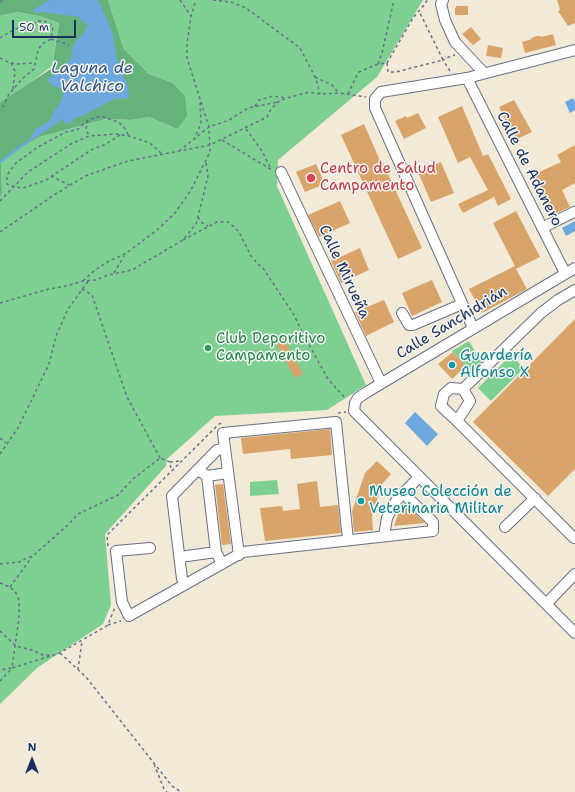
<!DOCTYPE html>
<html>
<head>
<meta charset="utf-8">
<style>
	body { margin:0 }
	#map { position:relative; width:575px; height:792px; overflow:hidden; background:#f2e9d6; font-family:"Shantell Sans",sans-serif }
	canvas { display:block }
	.north { position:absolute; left:12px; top:740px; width:40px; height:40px; -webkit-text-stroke:3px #f6f6f2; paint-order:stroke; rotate:0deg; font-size:11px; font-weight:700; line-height:16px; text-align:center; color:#1b2f5e }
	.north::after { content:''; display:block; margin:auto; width:14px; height:18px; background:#1b2f5e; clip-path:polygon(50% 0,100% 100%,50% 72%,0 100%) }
	.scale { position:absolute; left:12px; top:20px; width:64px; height:18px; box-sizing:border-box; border:2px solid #1b2f5e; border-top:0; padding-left:5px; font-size:12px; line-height:14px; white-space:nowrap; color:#1b2f5e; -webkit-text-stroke:3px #f6f6f2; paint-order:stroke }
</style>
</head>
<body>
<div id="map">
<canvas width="575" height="792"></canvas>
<div class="north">N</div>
<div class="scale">50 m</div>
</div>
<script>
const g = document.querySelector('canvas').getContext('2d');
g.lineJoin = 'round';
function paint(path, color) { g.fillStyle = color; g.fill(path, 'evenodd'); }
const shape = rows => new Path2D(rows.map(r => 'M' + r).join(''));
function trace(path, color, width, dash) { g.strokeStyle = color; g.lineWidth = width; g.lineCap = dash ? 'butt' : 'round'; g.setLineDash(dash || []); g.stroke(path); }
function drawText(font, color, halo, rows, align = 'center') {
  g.font = font + ' "Shantell Sans",sans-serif'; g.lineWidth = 3; g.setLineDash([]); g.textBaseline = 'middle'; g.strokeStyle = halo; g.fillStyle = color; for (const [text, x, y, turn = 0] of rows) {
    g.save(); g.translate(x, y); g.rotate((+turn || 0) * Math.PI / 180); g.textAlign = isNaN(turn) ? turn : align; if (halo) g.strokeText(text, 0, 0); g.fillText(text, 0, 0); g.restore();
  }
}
const green = shape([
	[108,0,423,0,377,77,278,160,277,186,366,385,327,410,215,416,167,459,166,466,105,534,111,605,103,624,37,668,0,704,0,197,2,193,1,161,39,137,106,119,131,120,149,117,177,129,185,96,173,83,149,74,124,49],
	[17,12,39,16,59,23,52,66,0,106,0,16],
	[469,341,482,363,471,372,452,351],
	[511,355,524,368,491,401,478,388],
	[277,480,279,494,250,496,250,482]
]);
const forest = shape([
	[0,0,108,0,124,49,149,74,173,83,185,96,187,116,177,129,149,117,131,120,106,119,39,137,1,161,2,193,0,197,0,103,52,68,59,23,39,16,17,12,0,16]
]);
const water = shape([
	[49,0,98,0,112,31,118,64,128,86,129,98,114,99,82,116,74,118,71,123,66,124,62,119,47,130,28,142,36,129,50,121,54,111,62,100,63,89,53,86,47,80,71,59,72,49,76,41,84,33,88,24,83,22,79,17,42,12,33,13,33,10],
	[573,98,575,102,575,110,570,113,565,102],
	[575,221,575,231,566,236,562,228],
	[415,412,438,434,427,446,405,423]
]);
const stream = shape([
	[0,162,30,140]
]);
const building = shape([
	[557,0,575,0,575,23,568,26,558,11,560,10],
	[456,6,468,6,468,15,455,15,455,8,456,8],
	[471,27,481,39,473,45,462,34],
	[553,34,556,45,525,53,522,42,532,39,531,38,537,36,541,36,541,37],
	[488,45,503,48,501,58,486,56],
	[514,100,532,132,515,140,499,107],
	[462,106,483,156,488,154,511,199,498,206,494,197,463,213,458,204,488,190,470,157,458,163,438,117],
	[418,113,426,128,404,139,395,121,406,116,407,118],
	[364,124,381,163,383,163,422,248,398,259,341,135],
	[575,145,575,183,562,190,570,207,552,215,533,175,561,162,557,155],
	[441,162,454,193,431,202,418,172],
	[316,164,325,184,305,192,296,172],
	[340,201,350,223,319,237,308,215],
	[516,211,540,257,516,269,527,289,482,313,469,289,515,266,493,223],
	[360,248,369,270,341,283,331,261],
	[432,280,442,302,412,316,402,293],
	[384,300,394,322,366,336,355,312],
	[575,319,575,469,548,496,473,422],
	[282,336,303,374,295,378,274,340],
	[453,352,466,366,452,379,438,364],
	[330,429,332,455,291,459,290,449,243,454,241,438],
	[377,461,391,474,382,484,372,516,373,530,354,532,352,511,365,473],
	[317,481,320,507,338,505,341,533,265,541,260,508,282,506,283,511,300,509,297,484],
	[223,484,231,544,222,545,215,485],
	[404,503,425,523,394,526,401,506]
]);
const path = shape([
	[180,0,191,16],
	[213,0,231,2,246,8,300,48,316,79,320,94],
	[0,2,3,0],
	[0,38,15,29,29,26,39,21,49,22,53,27,51,39,42,44,38,50,34,69,22,79,9,94,3,107,0,107],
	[51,39,69,45],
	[0,58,8,62,16,64,35,63],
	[11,63,15,71,13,90],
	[387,63,388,72,396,72,443,60,419,11],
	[378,64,382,53,394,0],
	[450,71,443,60,451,56,455,55],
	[315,77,332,85,339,93],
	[348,94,356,77,359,72,378,64,387,63,413,18,425,4,427,0],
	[255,106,259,100,273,96,285,98],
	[88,120,86,129,89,136],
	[246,129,262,151,271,169],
	[120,135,106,144,91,150,46,180,23,188,14,187,7,184,7,175,16,163,38,147,66,132,77,130,88,120,101,116,118,122,124,127,129,136],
	[194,140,201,123,200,100],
	[222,140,272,170],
	[179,151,209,127,229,120,248,108,278,102],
	[51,176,69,185],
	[0,201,28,172,71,144,89,136,116,134,129,136,150,143,163,155],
	[198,217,201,222,208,226],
	[0,232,54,195,85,176,128,161,210,145,267,117,271,109,278,102,287,98,309,92,320,94,339,93,366,97],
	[183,240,217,222,228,222,233,226,239,232,251,256,257,263,263,268,294,315,303,334,328,379,346,399],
	[114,273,124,256],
	[83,281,95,270,109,261,125,254,157,230,175,213,191,190,210,152,209,127,187,58,187,44,191,16,196,0],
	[82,289,92,295,127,397,160,458],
	[0,303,49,289,66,286,83,281,96,280,108,275,132,270,183,240,196,224,198,217,208,176,206,162],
	[338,413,346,412],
	[0,438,6,443],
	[0,454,18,428,49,364,56,336,68,309,89,280],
	[170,462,180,461],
	[108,546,107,535,219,424,222,423],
	[0,564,19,562,34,555,69,524,78,514,118,495,133,479,160,458,170,462,171,470],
	[0,583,10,587,16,593,19,600,19,618,12,668,0,670],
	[10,587,32,557],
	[108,625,121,621],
	[0,631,16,646,32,650,43,655,52,655],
	[60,653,86,677,172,786,181,792],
	[78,670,82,641],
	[0,681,12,668,60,653,108,625,115,607],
	[154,764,164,789,167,792]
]);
const minor = shape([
	[443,0,441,4,445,20,455,42,484,73],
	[467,78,565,273],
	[281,172,381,383],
	[542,228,574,212],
	[575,268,367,392,358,398,355,403,354,411,575,633],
	[402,313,409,325,413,325,462,304],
	[473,328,375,108,375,99,381,92,467,78,575,50],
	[457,421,441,406,444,394,451,388,463,389],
	[201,472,207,476,228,473],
	[207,476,216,552,222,564],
	[505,527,535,498],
	[384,536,387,518,396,501,419,477],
	[574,538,457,421,470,401,463,389,541,313,558,300,575,290],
	[150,548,116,551,122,602,129,616,243,552,433,531,433,522,403,493],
	[239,555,223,433,336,422,348,540],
	[180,557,216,552],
	[186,584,182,579,172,496,217,450,225,448],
	[546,604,575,574]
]);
const markers = [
	[311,178,5,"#e0444e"],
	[208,348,4,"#2e9e5b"],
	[452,365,4,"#0f9aa8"],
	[361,501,4,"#0f9aa8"]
];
const healthNames = [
	["Centro de Salud",320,169],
	["Campamento",320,186]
];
const streetNames = [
	["Calle de Adanero",529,169,63],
	["Calle Mirueña",344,272,65],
	["Calle Sanchidrián",452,323,-31]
];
const leisureNames = [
	["Club Deporitivo",216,339],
	["Campamento",216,356]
];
const cultureNames = [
	["Guardería",460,356],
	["Alfonso X",460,373],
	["Museo Colección de",369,492],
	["Veterinaria Militar",369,509]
];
const waterNames = [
	["Laguna de",92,69],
	["Valchico",92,87]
];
paint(green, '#7ed092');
paint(forest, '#66b27c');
paint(water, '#6da9de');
trace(stream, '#6da9de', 2.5);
paint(building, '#d9a46a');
trace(minor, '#667088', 12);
trace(path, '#667088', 1.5, [3, 3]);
trace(minor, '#fff', 10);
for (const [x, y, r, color] of markers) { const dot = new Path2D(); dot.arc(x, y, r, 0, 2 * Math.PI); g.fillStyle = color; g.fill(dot); trace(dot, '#f6f6f2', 1.5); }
drawText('15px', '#be3a42', '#f6f6f2', healthNames, 'left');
drawText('15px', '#1b2f5e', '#f6f6f2', streetNames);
drawText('15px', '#27864d', '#f6f6f2', leisureNames, 'left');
drawText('15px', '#0d838f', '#f6f6f2', cultureNames, 'left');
drawText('italic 16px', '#345484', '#f6f6f2', waterNames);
</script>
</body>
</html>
